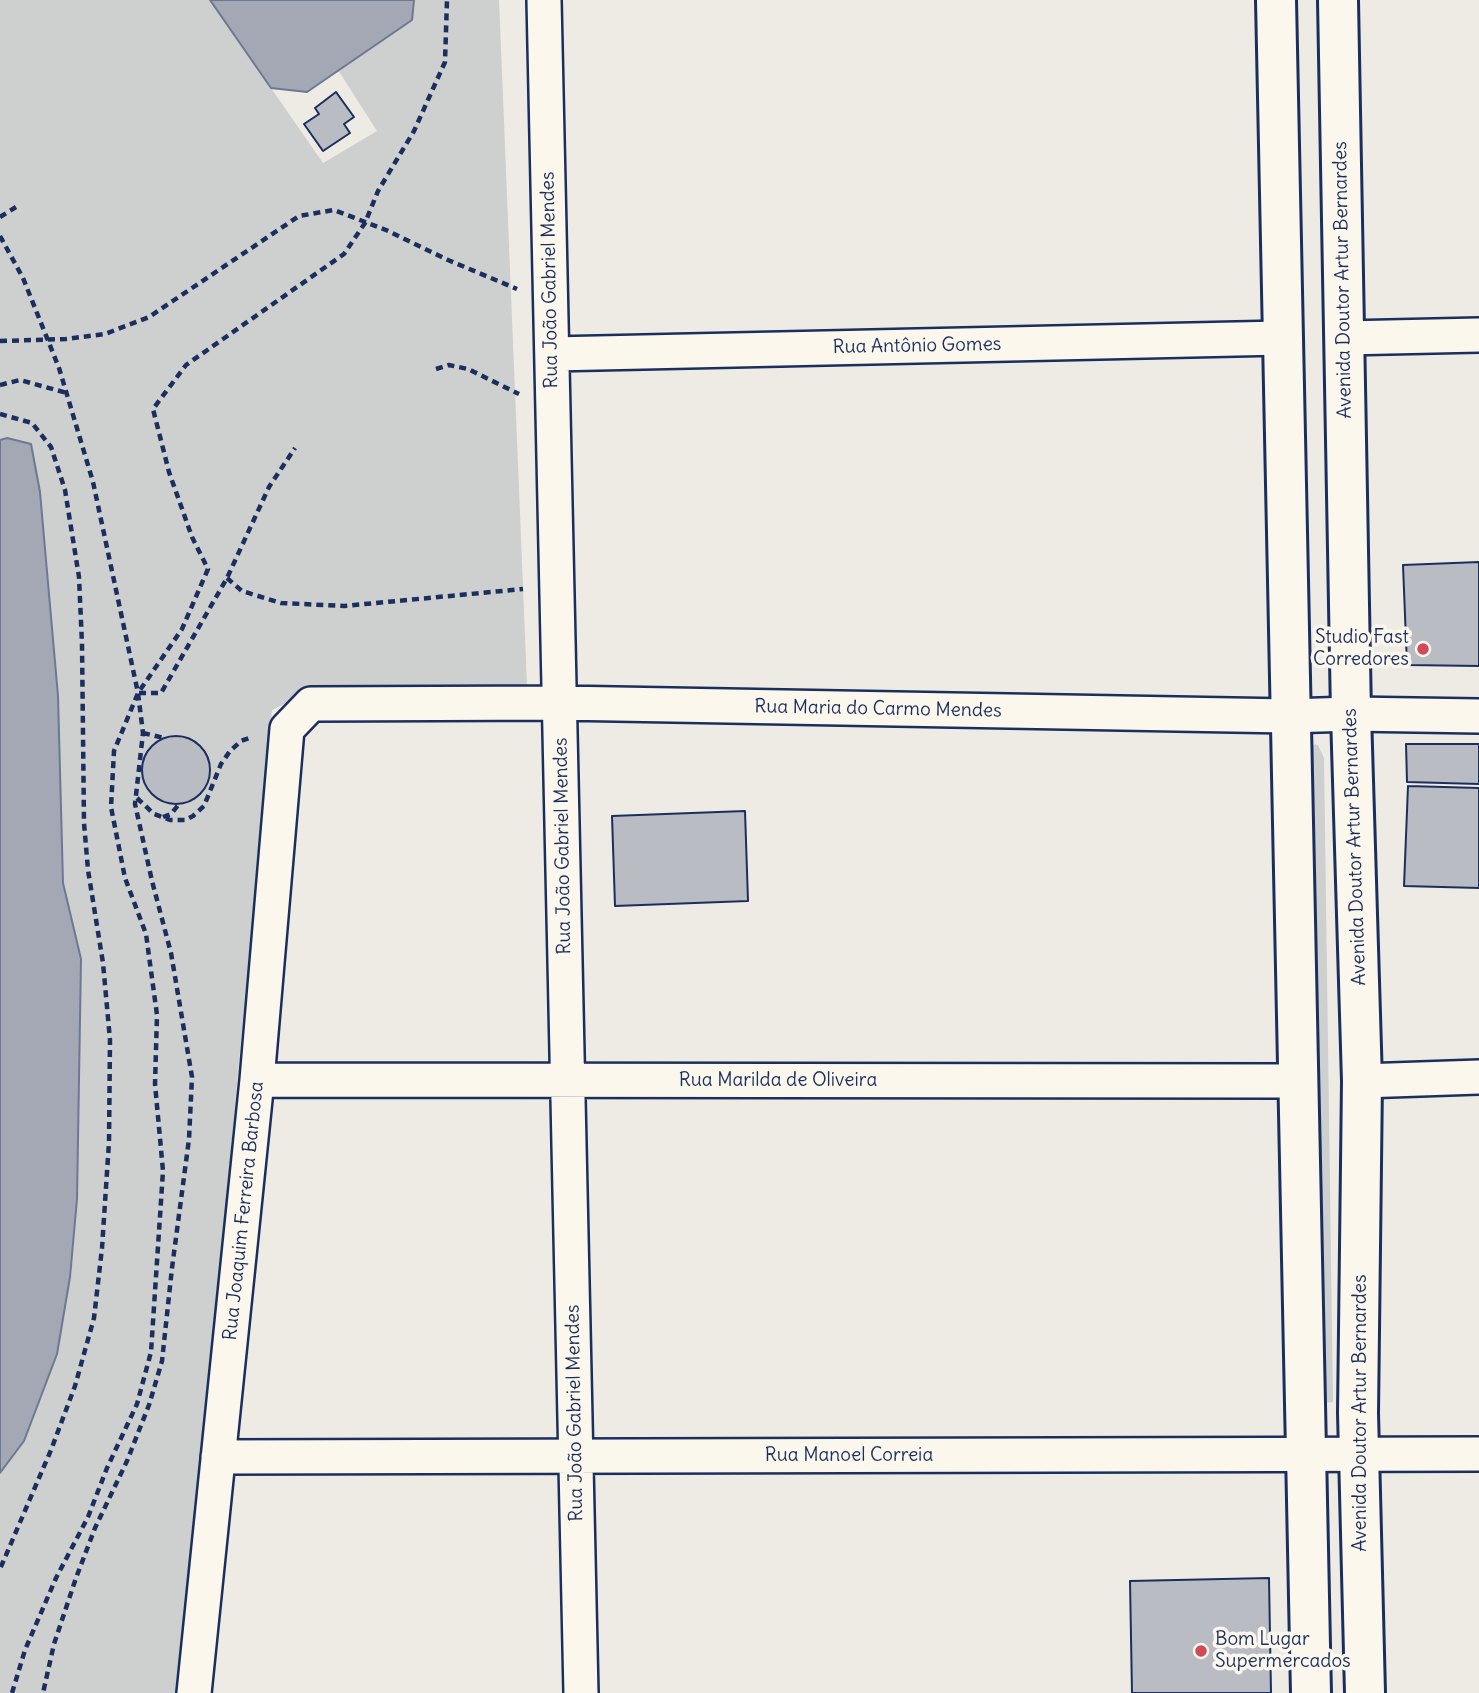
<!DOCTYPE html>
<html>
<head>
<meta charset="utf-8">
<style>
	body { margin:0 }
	canvas { display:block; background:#eeebe4 }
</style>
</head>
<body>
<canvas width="1479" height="1693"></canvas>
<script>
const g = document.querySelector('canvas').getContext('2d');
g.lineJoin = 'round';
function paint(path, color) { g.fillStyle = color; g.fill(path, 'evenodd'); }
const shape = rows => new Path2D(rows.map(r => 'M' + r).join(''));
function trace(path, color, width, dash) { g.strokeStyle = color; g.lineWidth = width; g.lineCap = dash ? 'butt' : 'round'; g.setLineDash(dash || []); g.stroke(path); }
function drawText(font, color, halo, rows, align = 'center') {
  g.font = font + ' Delius,sans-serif'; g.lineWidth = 7; g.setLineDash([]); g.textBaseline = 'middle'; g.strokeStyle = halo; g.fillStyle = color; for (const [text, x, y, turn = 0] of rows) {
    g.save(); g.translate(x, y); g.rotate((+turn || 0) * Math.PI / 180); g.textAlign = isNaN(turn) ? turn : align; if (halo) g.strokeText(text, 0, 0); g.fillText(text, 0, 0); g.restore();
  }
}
const green = shape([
	[0,0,210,0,323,163,377,131,338,70,412,20,414,0,499,0,527,685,320,687,272,710,180,1693,0,1693],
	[1309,744,1318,745,1324,758,1333,1402,1316,1404]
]);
const water = shape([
	[210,0,414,0,412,20,307,92,271,88,210,0],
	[7,438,31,444,40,492,58,696,63,883,81,959,77,1199,70,1277,57,1354,24,1441,0,1473,0,440,7,438]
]);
const building = shape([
	[336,92,354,117,344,124,350,133,323,151,304,124,319,114,315,108,336,92],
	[1479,562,1479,666,1407,665,1403,565,1479,562],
	'142 770a34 34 0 1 1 68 0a34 34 0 1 1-68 0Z',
	[1406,744,1479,744,1479,784,1407,782,1406,744],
	[1408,786,1479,788,1479,888,1404,886,1408,786],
	[745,811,748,901,615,906,612,816,745,811],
	[1269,1578,1271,1693,1132,1693,1130,1581,1269,1578]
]);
const path = shape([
	[0,217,16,207],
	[0,236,23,278,59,368,93,482,138,693,143,733,135,804,152,881,171,953,192,1077,189,1139,172,1268,162,1361,149,1405,127,1461,95,1528,76,1578,54,1644,43,1693],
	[0,341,66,339,105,334,149,317,299,216,334,210,386,230,448,260,517,289],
	[436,369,449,365,468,369,519,394],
	[0,385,20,380,67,393],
	[0,414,32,423,51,447,65,490,79,577,82,644,84,823,88,870,103,963,110,1040,109,1142,102,1248,94,1318,75,1386,51,1450,0,1569],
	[227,578,242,591,281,603,344,606,523,589],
	[139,693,161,693,227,578,269,487,295,448],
	[143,733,164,738],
	[137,798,154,814,170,820,185,820,193,816,204,806,221,764,230,751,241,741,252,737],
	[163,817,171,814,179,804],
	[12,1693,25,1650,56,1578,88,1517,107,1468,137,1404,151,1352,163,1171,155,1084,157,1015,146,934,125,878,111,807,114,751,138,693,182,629,208,569,192,537,169,472,153,409,186,365,344,254,365,223,378,191,414,131,445,62,447,0]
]);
const minor = shape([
	[544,0,581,1693],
	[1344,338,1479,335],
	[552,354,1282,338],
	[257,1080,1298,1081],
	[1362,1081,1479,1077],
	[218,1457,1479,1454],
	[194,1693,257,1080,287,729,311,704,560,703,1289,716,1351,714,1479,716]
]);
const secondary = shape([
	[1276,0,1311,1693],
	[1338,0,1351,714,1362,1081,1358,1413,1365,1693]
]);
const markers = [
	[1423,649,7,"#d1495b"],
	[1201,1651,7,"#d1495b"]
];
const streetNames = [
	["Rua João Gabriel Mendes",550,280,-91],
	["Avenida Doutor Artur Bernardes",1343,280,-91],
	["Rua Antônio Gomes",917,346,-1],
	["Rua Maria do Carmo Mendes",878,709,1],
	["Rua João Gabriel Mendes",563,846,-91],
	["Avenida Doutor Artur Bernardes",1355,847,-92],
	["Rua Marilda de Oliveira",778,1081],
	["Rua Joaquim Ferreira Barbosa",244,1211,-84],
	["Rua João Gabriel Mendes",575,1413,-91],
	["Avenida Doutor Artur Bernardes",1361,1413,-90],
	["Rua Manoel Correia",849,1456]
];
const poiNames = [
	["Studio Fast",1409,638],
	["Corredores",1409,660],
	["Bom Lugar",1215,1640,"left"],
	["Supermercados",1215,1662,"left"]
];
paint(green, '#cecfcf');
paint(water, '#a3a8b4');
trace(water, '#6d7892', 2);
paint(building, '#b9bcc3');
trace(building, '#1b2f5e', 2);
trace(minor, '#1b2f5e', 38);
trace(secondary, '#1b2f5e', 44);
trace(path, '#1b2f5e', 4.5, [7, 5]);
trace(minor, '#fbf7ec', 33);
trace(secondary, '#fbf7ec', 38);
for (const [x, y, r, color] of markers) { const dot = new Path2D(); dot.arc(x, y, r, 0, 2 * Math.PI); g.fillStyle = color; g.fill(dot); trace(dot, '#fbf7ec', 2.5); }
drawText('19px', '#1b2f5e', '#fbf7ec', streetNames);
drawText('19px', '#1b2f5e', '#fbf7ec', poiNames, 'right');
</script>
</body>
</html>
